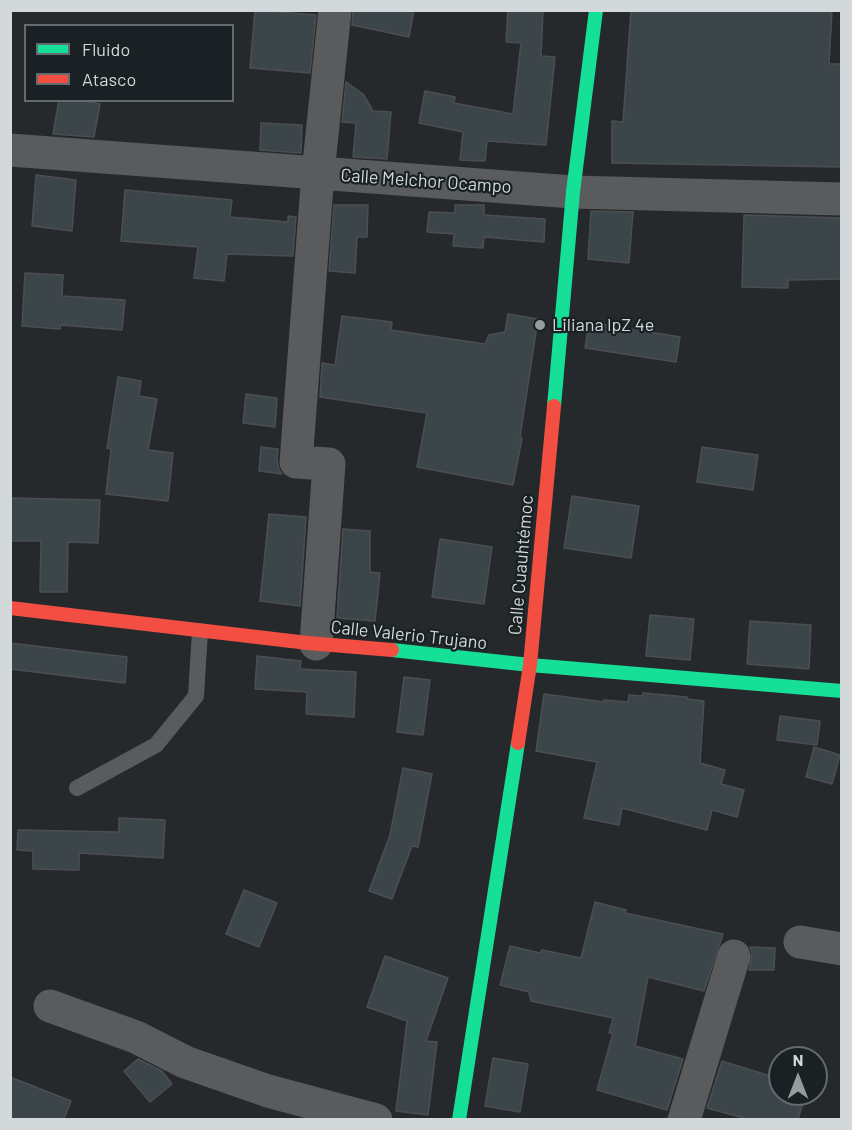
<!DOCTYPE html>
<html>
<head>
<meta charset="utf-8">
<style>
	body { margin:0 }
	#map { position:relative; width:852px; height:1130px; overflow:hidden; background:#26292c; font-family:Barlow,sans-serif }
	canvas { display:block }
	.frame { position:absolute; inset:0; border:12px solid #d3d8da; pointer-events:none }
	.legend { position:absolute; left:24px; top:24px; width:210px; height:78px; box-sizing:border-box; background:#1a2124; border:2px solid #646a6d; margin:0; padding:8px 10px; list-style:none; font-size:18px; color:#d3d8da }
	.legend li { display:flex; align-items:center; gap:12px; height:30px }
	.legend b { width:30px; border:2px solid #646a6d }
	.north { position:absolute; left:768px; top:1046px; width:60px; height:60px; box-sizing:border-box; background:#1a2124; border:2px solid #646a6d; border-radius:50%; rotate:0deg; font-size:16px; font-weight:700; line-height:24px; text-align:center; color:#d3d8da }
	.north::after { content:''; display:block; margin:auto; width:21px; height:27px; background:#969b9d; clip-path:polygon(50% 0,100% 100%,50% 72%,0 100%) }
</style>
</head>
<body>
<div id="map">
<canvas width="852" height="1130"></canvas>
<div class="frame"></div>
<ul class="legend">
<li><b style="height:8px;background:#16e098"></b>Fluido</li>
<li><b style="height:8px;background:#f24e42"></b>Atasco</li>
</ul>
<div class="north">N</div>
</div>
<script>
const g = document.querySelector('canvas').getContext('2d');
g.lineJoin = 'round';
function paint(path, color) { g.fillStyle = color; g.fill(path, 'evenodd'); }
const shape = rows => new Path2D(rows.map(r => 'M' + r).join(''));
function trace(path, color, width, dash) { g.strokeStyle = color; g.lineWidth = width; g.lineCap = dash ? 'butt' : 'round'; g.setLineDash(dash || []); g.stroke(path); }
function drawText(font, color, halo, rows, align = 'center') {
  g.font = font + ' Barlow,sans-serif'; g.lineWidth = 4.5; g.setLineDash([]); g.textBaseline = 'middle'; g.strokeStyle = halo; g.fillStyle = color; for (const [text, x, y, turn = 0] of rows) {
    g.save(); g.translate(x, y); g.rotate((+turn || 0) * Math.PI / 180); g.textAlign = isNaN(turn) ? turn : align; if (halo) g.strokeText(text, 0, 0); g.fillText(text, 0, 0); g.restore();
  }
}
const building = shape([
	[255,10,316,15,310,73,250,68,255,10],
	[353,10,414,10,409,37,352,25,353,10],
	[508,10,543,10,541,56,555,57,546,145,487,141,485,161,460,160,463,132,419,123,425,91,455,97,454,103,513,114,521,43,506,42,508,10],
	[631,10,832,10,829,64,842,64,842,167,612,163,612,121,623,122,631,10],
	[346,82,363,94,373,111,391,112,387,159,353,157,356,123,342,122,346,82],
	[59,100,80,100,100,104,94,137,53,134,59,100],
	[261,123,302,125,301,153,260,150,261,123],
	[36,175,76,180,72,231,32,226,36,175],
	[125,190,232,200,230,217,288,222,288,216,296,217,293,256,227,254,224,281,194,278,198,247,121,241,125,190],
	[334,205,368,205,367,237,357,237,355,273,329,271,334,205],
	[455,205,484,205,484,215,545,219,544,242,484,237,483,248,453,246,454,234,427,232,429,212,455,213,455,205],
	[591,211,633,212,629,263,588,259,591,211],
	[744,215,842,218,842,279,788,280,788,288,742,287,744,215],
	[25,273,63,275,62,296,125,300,122,330,60,325,60,329,22,326,25,273],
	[508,314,538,319,520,437,522,438,513,485,417,467,427,413,320,397,322,363,335,365,342,316,392,322,391,330,485,344,489,335,505,332,508,314],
	[589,322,680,337,676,362,585,348,589,322],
	[118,377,141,381,139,396,157,399,148,450,173,453,168,501,106,494,111,449,107,448,118,377],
	[246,394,277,398,275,427,243,423,246,394],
	[261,447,278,449,277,461,279,470,282,474,259,471,261,447],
	[702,447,758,455,753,490,697,482,702,447],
	[572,496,639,506,631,558,564,548,572,496],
	[10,498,100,500,98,543,68,542,67,592,40,592,41,541,10,541,10,498],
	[269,514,306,517,300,606,260,601,269,514],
	[343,529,370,531,370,572,380,573,375,621,337,618,343,529],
	[440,539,492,547,484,604,432,597,440,539],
	[650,615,694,619,690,660,646,656,650,615],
	[750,621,811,625,809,669,747,664,750,621],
	[10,643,127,657,125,683,10,669,10,643],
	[257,656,301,661,300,669,356,672,354,717,306,714,307,692,255,689,257,656],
	[404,677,430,680,423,735,397,732,404,677],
	[643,693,687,697,687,699,704,701,700,763,725,770,721,784,744,790,737,817,712,810,707,830,622,808,619,825,584,818,597,762,536,751,544,694,604,702,604,700,628,702,629,695,643,696,643,693],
	[780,716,820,721,817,745,777,740,780,716],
	[814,747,840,755,832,784,806,777,814,747],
	[403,768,432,774,418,847,412,846,392,899,369,891,390,835,403,768],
	[119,818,165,820,163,858,79,853,79,870,33,869,33,851,17,850,18,830,119,832,119,818],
	[244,890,277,903,259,947,226,934,244,890],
	[595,902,626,910,625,913,723,934,704,991,648,977,635,1046,683,1059,667,1110,597,1090,613,1033,609,1033,613,1018,531,1001,529,992,500,985,510,946,540,953,542,950,581,958,595,902],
	[750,947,775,948,774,970,749,970,752,952,750,947],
	[385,956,448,978,426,1041,437,1042,428,1115,396,1111,407,1021,367,1007,385,956],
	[493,1058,528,1064,520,1112,485,1106,493,1058],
	[138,1059,162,1071,172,1084,150,1102,124,1071,138,1059],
	[722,1061,780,1079,780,1094,806,1094,798,1119,747,1119,707,1108,722,1061],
	[10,1077,71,1101,64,1119,10,1119,10,1077]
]);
const lane = shape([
	[77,788,156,745,196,696,200,631]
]);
const street = shape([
	[10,150,573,192,842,199],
	[316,644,329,464,296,462,318,173,335,10],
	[800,942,842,949],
	[50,1006,136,1037,185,1062,268,1091,376,1120],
	[684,1120,734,956]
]);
const fast = shape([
	[554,406,573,192,596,10],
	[392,650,530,665,842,691],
	[459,1120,518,743]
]);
const jam = shape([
	[10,608,308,643,392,650],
	[518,743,530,665,554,406]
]);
const markers = [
	[540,325,6,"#969b9d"]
];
const streetNames = [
	["Calle Melchor Ocampo",426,181,4],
	["Calle Cuauhtémoc",521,565,-85],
	["Calle Valerio Trujano",409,635,6]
];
const poiNames = [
	["Liliana lpZ 4e",552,325]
];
paint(building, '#3c4549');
trace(building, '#4c4f51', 1.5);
trace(lane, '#595b5d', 16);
trace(street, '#595b5d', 33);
trace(fast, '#16e098', 14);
trace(jam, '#f24e42', 14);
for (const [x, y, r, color] of markers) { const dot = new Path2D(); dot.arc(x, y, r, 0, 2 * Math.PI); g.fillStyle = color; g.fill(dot); trace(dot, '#1a2124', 2); }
drawText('18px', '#d3d8da', '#1a2124', streetNames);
drawText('18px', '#d3d8da', '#1a2124', poiNames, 'left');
</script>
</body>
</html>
